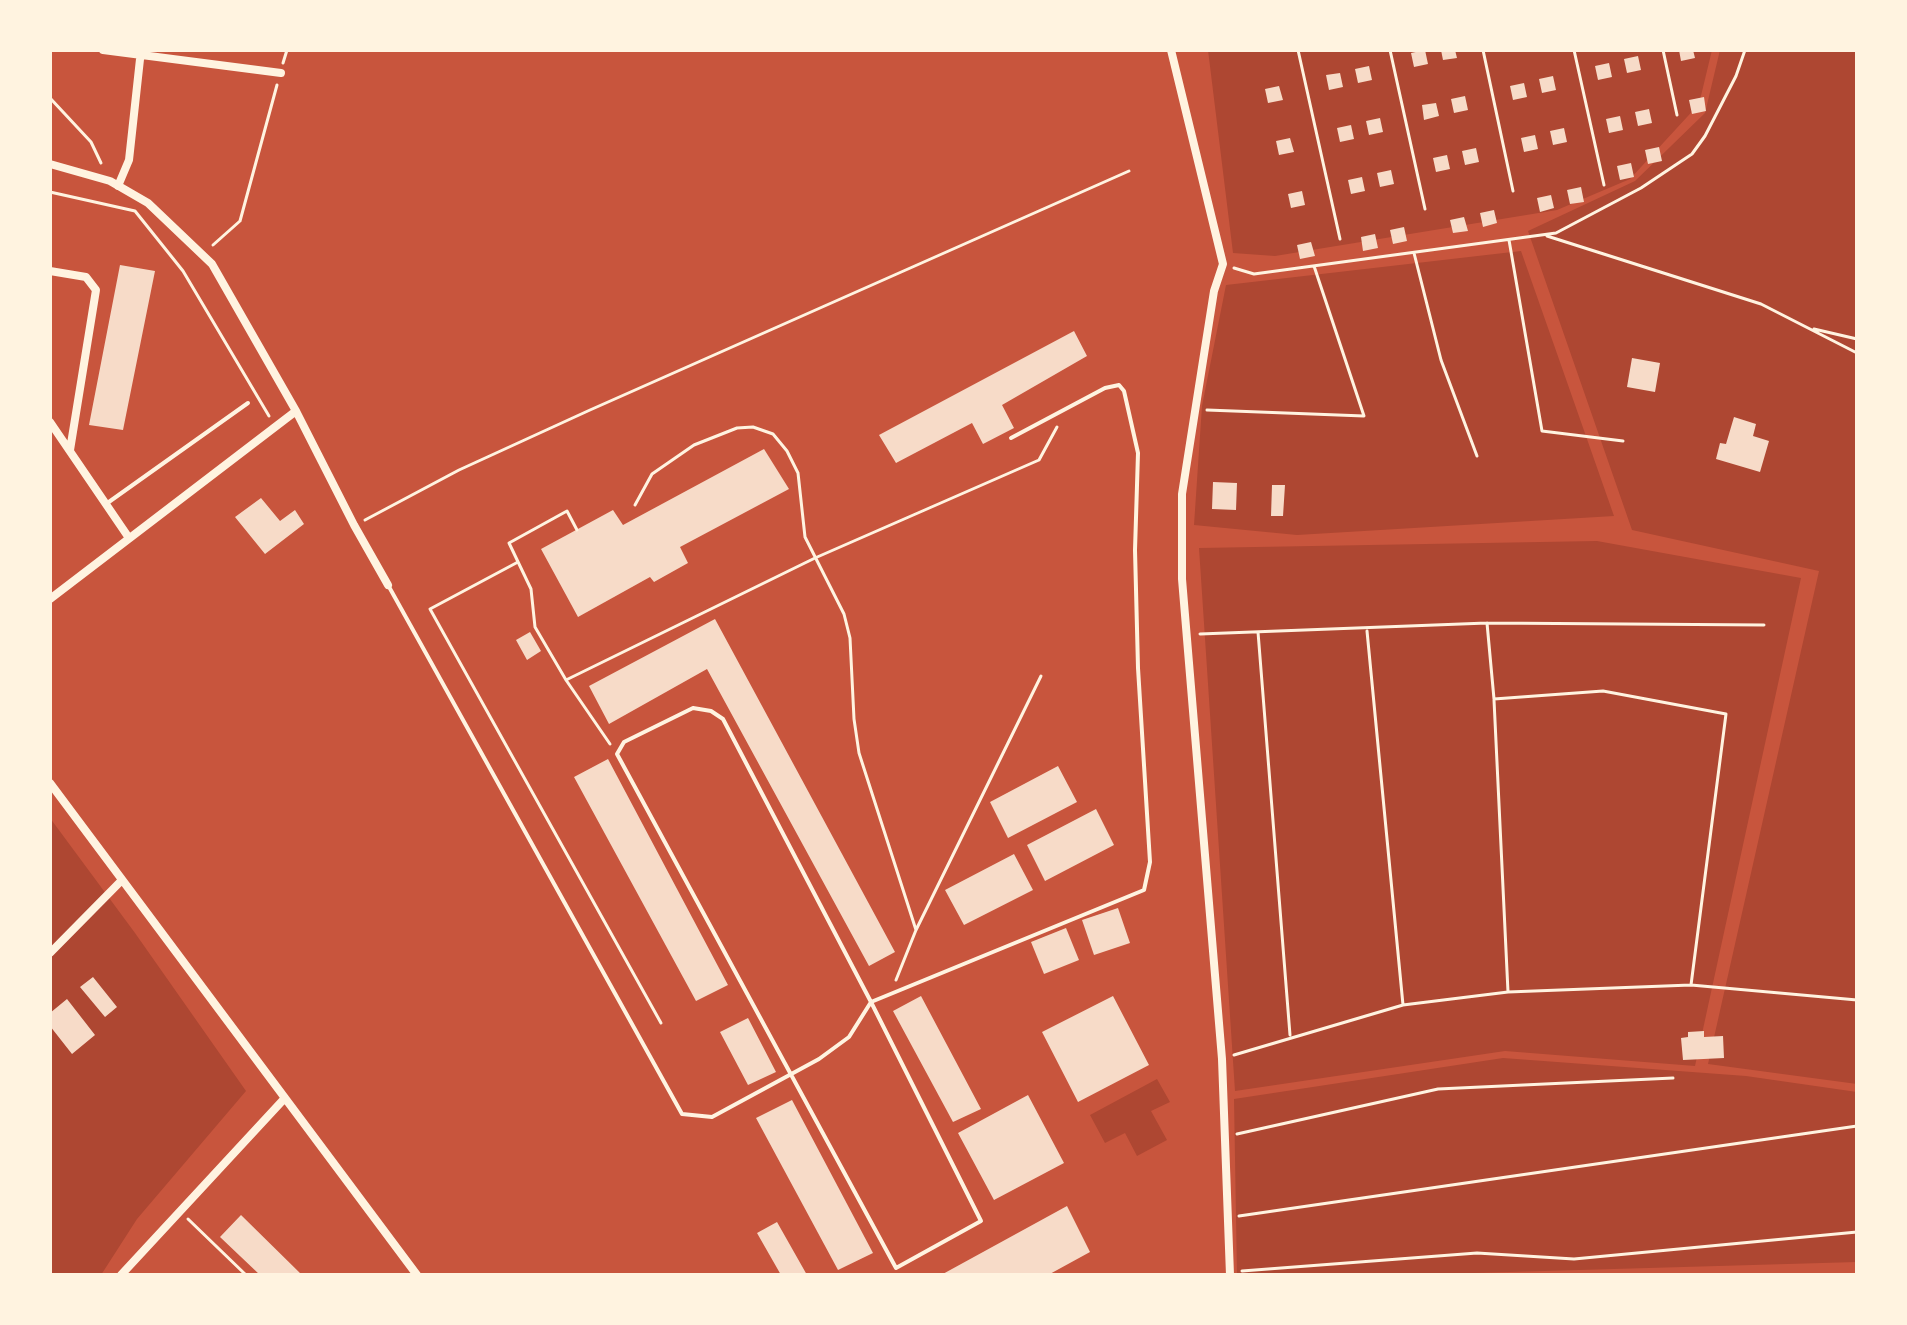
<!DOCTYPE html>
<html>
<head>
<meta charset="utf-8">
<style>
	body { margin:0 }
	#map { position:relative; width:1907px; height:1325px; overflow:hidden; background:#c8553d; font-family:"Zilla Slab",serif }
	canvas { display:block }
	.frame { position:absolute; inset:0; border:52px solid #fff3e0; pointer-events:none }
</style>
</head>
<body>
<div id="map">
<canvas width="1907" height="1325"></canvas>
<div class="frame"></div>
</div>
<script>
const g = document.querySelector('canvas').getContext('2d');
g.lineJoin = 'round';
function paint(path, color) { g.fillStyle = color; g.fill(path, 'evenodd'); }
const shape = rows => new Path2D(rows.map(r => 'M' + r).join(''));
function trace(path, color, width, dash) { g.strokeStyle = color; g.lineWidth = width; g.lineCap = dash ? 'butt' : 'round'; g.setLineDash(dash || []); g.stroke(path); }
const green = shape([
	[1208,50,1712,50,1699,104,1630,179,1557,210,1275,256,1233,253],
	[1720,50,1857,50,1857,1084,1708,1064,1819,571,1632,530,1528,231,1635,181,1705,113],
	[1521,251,1614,516,1297,535,1194,525,1202,406,1226,285],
	[1597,541,1801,578,1695,1066,1505,1051,1235,1091,1199,548],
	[50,818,135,933,246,1091,137,1219,101,1275,50,1275],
	[1503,1058,1746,1076,1857,1092,1857,1262,1405,1275,1237,1275,1234,1099],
	[1157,1079,1170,1102,1151,1111,1167,1140,1137,1156,1125,1133,1105,1143,1090,1115]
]);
const building = shape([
	[1425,50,1428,64,1414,67,1411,53],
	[1441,50,1455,50,1457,58,1443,60],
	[1679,50,1693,50,1695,58,1681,61],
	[1638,56,1641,70,1627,73,1624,59],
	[1609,63,1612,77,1598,80,1595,66],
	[1369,66,1372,80,1358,83,1355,69],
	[1340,73,1343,87,1329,90,1326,75],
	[1553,76,1556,90,1542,93,1539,79],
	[1524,83,1527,97,1513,100,1510,86],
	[1279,86,1283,100,1268,103,1265,89],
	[1465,96,1468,110,1454,113,1451,99],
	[1704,97,1706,111,1692,114,1689,100],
	[1436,103,1439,116,1424,120,1422,105],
	[1649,109,1652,123,1638,126,1635,112],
	[1620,116,1623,130,1609,133,1606,119],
	[1380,118,1383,132,1369,135,1366,121],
	[1351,125,1354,139,1340,142,1337,128],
	[1564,128,1567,142,1553,145,1550,131],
	[1535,135,1538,149,1524,152,1521,138],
	[1290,138,1294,152,1279,155,1276,141],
	[1659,147,1662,161,1648,164,1645,150],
	[1476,148,1479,162,1465,165,1462,151],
	[1447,155,1450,169,1436,172,1433,158],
	[1631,163,1634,177,1620,180,1617,166],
	[1391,170,1394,184,1380,187,1377,173],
	[1362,177,1365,191,1351,194,1348,180],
	[1581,187,1584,202,1570,204,1567,190],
	[1302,191,1305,205,1291,208,1288,194],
	[1551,195,1554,208,1540,212,1537,198],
	[1494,210,1497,223,1483,227,1480,213],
	[1464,217,1468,231,1453,233,1450,220],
	[1404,227,1407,241,1393,244,1390,230],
	[1375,234,1378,248,1363,251,1361,237],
	[1311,242,1315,256,1300,259,1297,245],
	[120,265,155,271,123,430,89,425],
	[1074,331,1087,356,1002,405,1014,428,983,444,972,423,896,463,879,435],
	[1632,358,1660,363,1655,392,1627,387],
	[1734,417,1756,424,1753,436,1769,441,1760,472,1716,459,1720,443,1726,444],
	[764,449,789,489,680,547,688,563,654,582,650,577,578,617,541,549,613,510,623,525],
	[1213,482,1237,483,1236,510,1212,509],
	[1272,485,1285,485,1283,516,1271,516],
	[261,498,280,521,295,510,304,524,265,554,235,517],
	[715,619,895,952,869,966,707,669,609,724,589,686],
	[530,632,541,651,527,660,516,640],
	[608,759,728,985,696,1001,574,777],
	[1058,766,1077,802,1008,838,990,802],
	[1096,809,1114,845,1045,881,1027,845],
	[1014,854,1033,890,964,925,945,890],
	[1118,908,1130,943,1094,955,1082,920],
	[1066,928,1079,960,1044,974,1031,942],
	[93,977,117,1007,105,1017,80,987],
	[921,996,981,1109,953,1122,893,1011],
	[1113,996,1149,1065,1078,1102,1042,1032],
	[67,999,95,1035,72,1054,50,1026,50,1013],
	[748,1018,776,1072,748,1085,720,1032],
	[1704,1031,1704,1037,1723,1036,1724,1058,1683,1060,1681,1038,1688,1037,1688,1032],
	[1028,1095,1064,1163,994,1200,958,1133],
	[792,1100,873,1253,838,1270,756,1118],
	[1067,1206,1090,1252,1048,1275,941,1275],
	[241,1215,302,1275,260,1275,220,1237],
	[777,1222,807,1275,781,1275,757,1233]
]);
const path = shape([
	[1298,50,1340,239],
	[1390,50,1425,209],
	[1483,50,1513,191],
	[1574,50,1604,185],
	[1663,50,1677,115],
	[283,63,287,50],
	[50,98,91,142,101,163],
	[50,192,135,211,183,271,269,416],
	[1547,236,1761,304,1857,353],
	[1509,240,1542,431,1623,441],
	[213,245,240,221,277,85],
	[1414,253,1441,360,1477,456],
	[1234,268,1254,274,1556,233,1641,188,1692,154,1705,136,1736,76,1745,50],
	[1814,329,1857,339],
	[1207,410,1364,416,1314,266],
	[635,505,652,474,694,445,737,428,753,427,773,434,787,451,798,473,805,537,844,614,850,638,854,719,859,753,916,930,896,980],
	[365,520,459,470,590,410,1129,171],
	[577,530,567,511,509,543,531,589,535,627,566,680,610,744],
	[518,562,430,609,661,1023],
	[1487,623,1494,699,1603,691,1726,714,1691,985],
	[1367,631,1403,1005],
	[1258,632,1290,1035],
	[1200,634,1487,623,1764,625],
	[566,680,815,558,1039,460,1057,427],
	[1494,700,1508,992],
	[916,930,1041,676],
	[1234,1055,1403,1005,1508,992,1691,985,1857,1000],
	[1237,1134,1438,1089,1673,1078],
	[1239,1216,1857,1126],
	[188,1219,246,1275],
	[1242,1271,1477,1253,1574,1259,1857,1232]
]);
const service = shape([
	[106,504,248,403],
	[388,585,682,1114,712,1117,819,1059,849,1037,871,1002,1144,890,1150,862,1138,668,1135,550,1138,453,1124,391,1119,385,1105,388,1011,438],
	[693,708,711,711,723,719,871,1002,981,1221,896,1268,617,754,624,742,693,708]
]);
const minor = shape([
	[103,50,281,73],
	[1171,50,1223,264,1214,291,1182,494,1182,579,1222,1059,1230,1275],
	[50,164,110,181,148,203,212,264,296,411,354,525,388,585],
	[118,186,129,160,141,50],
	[50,271,86,277,96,290,70,450],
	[50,422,129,538],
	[50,599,296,411],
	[50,783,417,1275],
	[50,953,122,880],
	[121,1275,284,1099]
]);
paint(green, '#ae4732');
paint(building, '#f7dbc8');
trace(path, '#fff3e0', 3);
trace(service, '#fff3e0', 4);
trace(minor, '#fff3e0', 8);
</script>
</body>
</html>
